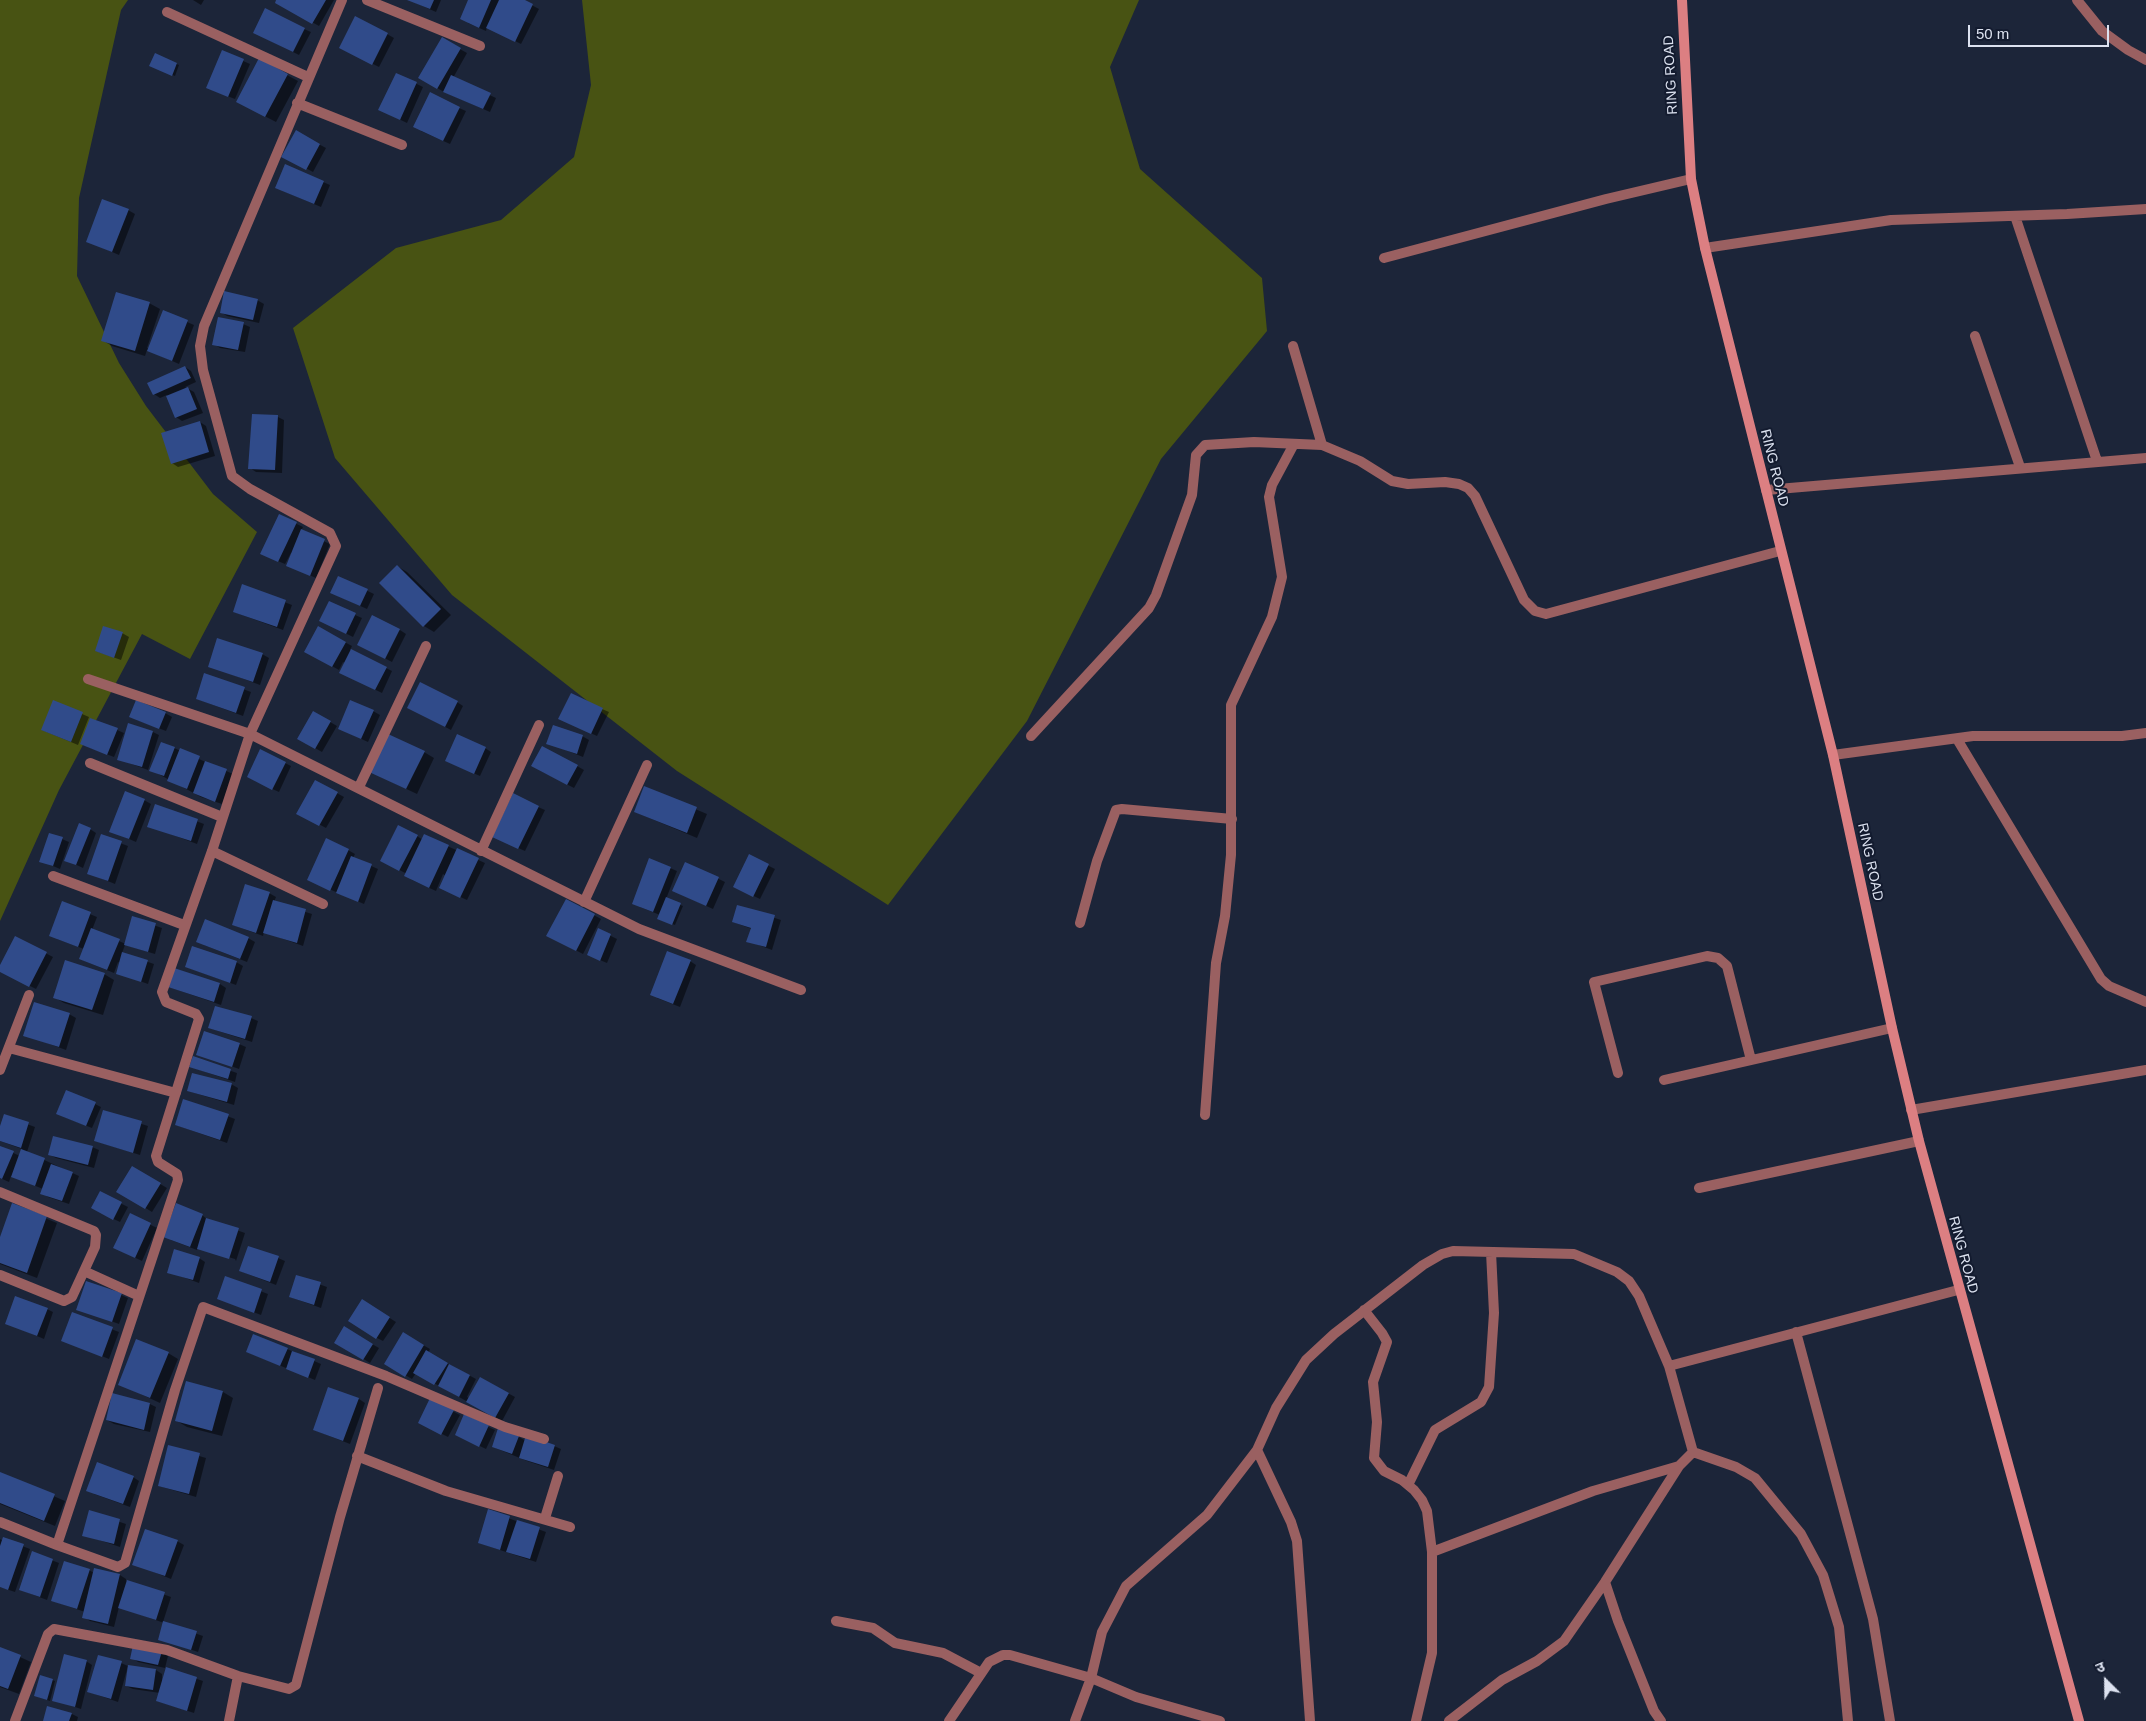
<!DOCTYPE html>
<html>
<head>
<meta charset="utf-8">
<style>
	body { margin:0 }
	#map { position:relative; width:2146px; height:1721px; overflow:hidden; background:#1c2539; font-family:Helvetica,"Noto Sans Devanagari",sans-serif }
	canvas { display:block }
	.north { position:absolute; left:2081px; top:1656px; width:50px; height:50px; -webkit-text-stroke:4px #131b2f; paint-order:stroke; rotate:337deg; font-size:14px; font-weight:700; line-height:20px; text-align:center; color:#dce2f0 }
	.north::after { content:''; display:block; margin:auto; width:18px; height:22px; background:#dce2f0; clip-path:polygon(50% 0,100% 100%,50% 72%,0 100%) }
	.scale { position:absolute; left:1968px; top:25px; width:141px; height:22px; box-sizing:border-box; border:2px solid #dce2f0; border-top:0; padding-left:6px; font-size:15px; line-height:18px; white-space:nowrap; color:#dce2f0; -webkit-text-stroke:4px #131b2f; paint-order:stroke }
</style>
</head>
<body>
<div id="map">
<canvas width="2146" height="1721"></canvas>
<div class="north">उ</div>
<div class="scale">50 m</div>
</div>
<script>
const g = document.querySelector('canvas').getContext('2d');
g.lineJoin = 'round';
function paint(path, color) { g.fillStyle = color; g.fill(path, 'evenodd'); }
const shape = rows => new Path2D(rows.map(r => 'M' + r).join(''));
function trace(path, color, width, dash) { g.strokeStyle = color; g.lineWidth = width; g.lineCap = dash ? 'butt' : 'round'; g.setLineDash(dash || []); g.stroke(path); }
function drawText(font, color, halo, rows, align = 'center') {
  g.font = font + ' Helvetica,sans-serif'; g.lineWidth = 4; g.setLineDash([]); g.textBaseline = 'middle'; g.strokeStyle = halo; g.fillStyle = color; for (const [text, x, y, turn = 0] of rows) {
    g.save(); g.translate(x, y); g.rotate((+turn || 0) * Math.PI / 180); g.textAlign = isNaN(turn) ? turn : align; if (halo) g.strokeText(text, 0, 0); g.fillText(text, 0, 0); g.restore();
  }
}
const forest = shape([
	[0,0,128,0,121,10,79,198,77,276,119,363,146,406,213,494,257,532,190,659,142,634,59,790,0,921],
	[582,0,1139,0,1110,67,1140,169,1262,278,1267,331,1161,459,1027,721,888,905,677,771,452,595,335,458,293,328,396,248,501,220,574,157,591,85]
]);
const shadow = shape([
	[193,0,204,0,201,5],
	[278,0,334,0,319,26,276,2],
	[409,0,441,0,436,12],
	[470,0,522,0,539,9,521,44,487,27,486,31,468,23],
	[304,29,311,32,299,55,261,36],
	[387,34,394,38,379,67,347,51],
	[442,39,467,53,453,78,496,98,490,112,444,92,420,78],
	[223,52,250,64,235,99,214,91],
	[155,55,179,65,175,76,153,67],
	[259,60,298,81,276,122,247,107],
	[396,74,423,87,407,123,380,110],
	[459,108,466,111,450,144,421,131],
	[296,132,326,148,313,172,283,156],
	[286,166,330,185,321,207,283,191],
	[128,210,135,214,119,255,87,241],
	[257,300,264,304,259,323,227,316,221,312],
	[149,303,160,309,147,348,149,349,164,312,194,325,179,364,147,350,145,356,112,346,102,340],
	[243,324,250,327,245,352,220,348,214,344],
	[185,367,191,371,196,382,185,387,194,392,203,413,182,421,176,417,167,395,160,398,154,394],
	[278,417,284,420,282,473,256,472,250,468],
	[200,422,206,426,215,456,178,467,172,463],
	[280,516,303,527,301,531,330,544,316,578,288,566,293,554,291,553,285,564,268,557],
	[397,566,407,572,451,615,434,632,424,626],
	[338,577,374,594,367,609,338,596],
	[243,586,292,605,283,630,234,612],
	[355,615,362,618,353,637,327,624],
	[318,628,352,646,350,650,392,671,382,693,347,676,345,663,343,662,339,670,305,651],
	[400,630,406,634,392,662,365,648],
	[122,633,129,637,121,660,96,651],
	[262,654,269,658,260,685,209,666],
	[205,675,251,692,243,716,197,699],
	[54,702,89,717,78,745,42,730],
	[457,702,463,706,451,730,415,711],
	[602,709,609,712,597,736,566,722],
	[373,711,380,715,368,742,346,732],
	[313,712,337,726,322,752,299,739],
	[165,713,172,717,166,731,137,720],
	[117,730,124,733,114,757,88,747],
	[153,732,159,735,148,770,118,759],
	[582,736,589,740,583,757,548,743],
	[174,748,233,774,222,804,201,797,151,770],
	[485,748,491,752,480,776,446,761],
	[424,752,434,758,417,794,381,777],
	[285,763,291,766,279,792,255,781],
	[577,766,584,770,574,788,539,770],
	[315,781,344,797,326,828,298,813],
	[645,788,707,814,697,838,635,812],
	[144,800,151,804,136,842,111,831],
	[156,806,204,824,197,844,149,826],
	[538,807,545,810,525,851,500,840],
	[90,829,96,833,83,868,66,860],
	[50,834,69,842,60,869,41,861],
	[101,836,128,846,115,884,88,873],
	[417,836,423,840,425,836,485,863,467,900,447,891,446,876,443,874,436,891,412,880,407,874,388,864],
	[348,850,355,854,353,858,378,869,364,904,315,883],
	[749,856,775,869,760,899,741,890],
	[686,863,725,882,713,909,680,894],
	[670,868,677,871,666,899,683,906,675,925,661,920,660,915,640,907],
	[269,893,276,897,274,902,312,914,303,946,264,932,263,936,233,925],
	[566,900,601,919,583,954,554,939],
	[63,903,97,917,92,930,126,944,133,918,162,928,155,954,125,945,122,953,154,964,148,984,117,973,120,963,118,962,114,973,87,962,81,959,84,949,57,939],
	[738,906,781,920,772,950,748,941,752,929,733,922],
	[599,930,617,939,607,963,595,958],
	[16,938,53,957,36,989,0,971],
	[248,938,255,942,247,962,204,945],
	[690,961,696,965,680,1007,657,998],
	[236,962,243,966,236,985,186,967],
	[104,974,114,980,103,1015,64,1003,54,997],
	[220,984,226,988,221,1005,169,987],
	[69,1014,76,1018,66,1050,25,1035],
	[251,1018,258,1021,252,1042,209,1028],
	[239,1044,246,1047,239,1069,198,1054],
	[193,1058,237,1073,235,1082,191,1067],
	[231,1084,238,1088,234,1105,188,1091],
	[184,1100,235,1119,227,1143,176,1125],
	[95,1104,101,1107,92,1128,64,1117],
	[104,1112,148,1126,140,1155,95,1141],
	[5,1116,35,1127,27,1152,79,1176,69,1204,48,1197,42,1193,43,1189,11,1176,9,1182,0,1178,0,1147,20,1156,22,1149,0,1141,0,1130],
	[92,1147,99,1150,94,1168,56,1158,50,1155],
	[133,1168,167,1188,152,1212,118,1191],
	[100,1193,128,1207,120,1222,99,1212],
	[13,1205,57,1223,37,1278,0,1264,0,1241],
	[131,1215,157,1228,142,1261,121,1251],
	[202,1215,208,1220,245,1233,236,1261,235,1259,198,1248,197,1250,171,1240],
	[199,1258,205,1262,199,1283,169,1272],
	[278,1258,285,1261,276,1285,240,1271],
	[296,1276,327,1287,321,1308,290,1297],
	[226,1278,268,1294,261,1315,219,1299],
	[121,1295,128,1298,119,1324,78,1309],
	[369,1305,396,1322,383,1341,377,1338],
	[47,1309,53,1312,44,1339,6,1323],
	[72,1314,119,1332,109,1359,62,1340],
	[344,1328,379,1348,370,1363,336,1342],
	[404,1334,430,1349,428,1353,476,1379,467,1397,469,1398,480,1378,515,1397,502,1421,416,1373,412,1379,386,1364],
	[287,1349,321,1364,315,1380,247,1352],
	[168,1353,178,1359,160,1403,119,1384],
	[187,1382,223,1392,233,1398,222,1436,187,1427,177,1421],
	[113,1395,150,1404,156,1407,150,1432,114,1424,107,1420],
	[359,1399,365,1403,350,1444,314,1430],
	[431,1400,460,1415,448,1437,426,1426],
	[465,1416,495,1430,486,1449,463,1438],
	[519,1437,526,1441,554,1446,561,1449,554,1470,527,1461,493,1447],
	[169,1447,206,1458,196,1497,159,1486],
	[0,1473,65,1501,55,1526,0,1504],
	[133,1477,139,1481,130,1507,94,1494],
	[489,1511,546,1532,536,1562,479,1543],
	[90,1512,126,1524,120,1547,84,1535],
	[0,1539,3,1541,4,1539,30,1549,15,1592,0,1587],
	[177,1541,184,1545,171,1579,134,1564],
	[33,1553,59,1563,47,1600,21,1590],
	[95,1569,120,1575,126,1579,126,1581,171,1597,163,1622,203,1636,198,1652,159,1639,164,1623,119,1607,114,1627,90,1621,84,1617,85,1612,53,1601,89,1570,94,1573],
	[0,1648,31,1662,19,1694,0,1687],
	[161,1652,168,1656,165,1668,138,1662,132,1658],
	[86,1661,92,1665,81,1709,54,1700],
	[121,1663,128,1666,118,1702,89,1692],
	[129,1666,156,1670,162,1674,162,1685,167,1669,203,1681,194,1713,157,1701,160,1693,133,1689,126,1686],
	[52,1680,55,1681,50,1701,38,1697],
	[72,1714,78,1717,77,1721,44,1721]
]);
const building = shape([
	[276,0,326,0,312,24,275,3],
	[407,0,434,0,430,9],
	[468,0,491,0,479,28,460,19],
	[499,0,525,0,533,4,515,42,486,28],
	[265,8,305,28,293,52,253,33],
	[355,16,388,33,372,65,339,48],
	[442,37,461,48,437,89,418,78],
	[222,50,244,59,228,97,206,88],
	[155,53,177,63,172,76,149,66],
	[259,58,288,74,265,117,236,102],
	[396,73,417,82,400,120,378,110],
	[451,75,491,93,483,109,443,92],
	[430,92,460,107,443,141,413,127],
	[296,130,320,144,306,170,281,157],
	[285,164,324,181,314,204,275,188],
	[102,199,129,209,112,252,86,242],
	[224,291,258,299,253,320,220,313],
	[116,292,150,302,135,351,101,341],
	[163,310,188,320,172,361,147,351],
	[218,317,244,322,238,350,212,345],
	[185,366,191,378,153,395,147,383],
	[188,387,197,409,175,418,166,396],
	[252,414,278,415,275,470,248,469],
	[200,421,209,452,171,464,161,433],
	[279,514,297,522,278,562,260,554],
	[301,529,325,539,310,576,286,566],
	[397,565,441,609,423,627,379,583],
	[338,576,368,589,360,606,330,593],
	[242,584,286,600,277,627,233,612],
	[329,601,356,613,346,634,319,621],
	[372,615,400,629,385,659,357,645],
	[103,626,123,632,114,658,95,651],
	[318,626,346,642,332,667,304,652],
	[217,638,263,653,253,682,208,667],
	[351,649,387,667,375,690,339,673],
	[204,673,245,687,236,713,196,699],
	[420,682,458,701,445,727,407,708],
	[571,693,603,708,591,734,558,719],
	[53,700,83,712,71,742,41,730],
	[136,700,166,712,159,729,129,717],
	[350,700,374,710,361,739,338,729],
	[313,711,331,721,315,749,297,739],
	[90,718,118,728,107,755,80,744],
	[128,723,153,731,142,767,117,760],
	[553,725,583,735,577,754,546,744],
	[388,734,425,751,406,789,369,772],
	[457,734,486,747,474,774,445,761],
	[161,742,175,747,164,776,149,771],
	[542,746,578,765,567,785,531,766],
	[180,748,200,756,187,789,167,781],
	[260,749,286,762,272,790,247,777],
	[205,761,227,769,215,802,193,793],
	[315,780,338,792,319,826,296,814],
	[644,786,697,807,687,833,634,812],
	[125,791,145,799,129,839,109,832],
	[513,793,539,806,518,849,492,837],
	[155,804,198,819,191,841,147,827],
	[79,823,91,828,76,865,64,861],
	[398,825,418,835,399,871,380,861],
	[49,833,63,837,53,866,39,862],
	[101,834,122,841,108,881,87,874],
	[424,834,449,845,429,888,404,876],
	[326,838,349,849,330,891,307,880],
	[457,848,479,858,460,898,439,888],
	[749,854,769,864,753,897,733,887],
	[351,856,372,864,358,902,336,893],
	[649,858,671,867,653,912,632,904],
	[685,862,719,877,706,906,672,891],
	[245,884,270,892,256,933,232,925],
	[666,897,681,903,672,925,657,919],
	[566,899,595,914,576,951,546,936],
	[273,900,306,909,297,943,263,933],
	[62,901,91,912,78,947,49,936],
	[737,905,775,915,766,947,746,942,751,928,732,922],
	[132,916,156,923,148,952,124,945],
	[205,919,249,937,240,959,196,942],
	[91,928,120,939,107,970,79,959],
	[598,928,611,934,600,961,587,955],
	[15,936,47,952,29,987,0,972,0,965],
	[192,946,237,961,230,983,185,967],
	[667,951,691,960,673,1004,650,995],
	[122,952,148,960,141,982,116,974],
	[65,960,105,973,92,1010,53,998],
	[174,968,220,983,214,1002,168,987],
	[34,1002,70,1013,59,1047,23,1036],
	[215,1006,252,1016,245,1039,208,1028],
	[204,1031,240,1043,232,1067,196,1055],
	[193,1056,231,1069,228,1079,189,1067],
	[192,1073,232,1083,227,1102,187,1091],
	[66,1090,96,1102,86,1126,56,1114],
	[183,1099,229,1114,220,1140,175,1125],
	[103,1110,142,1121,133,1153,94,1141],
	[4,1114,29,1122,21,1148,0,1141,0,1126],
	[53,1136,93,1146,88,1165,48,1155],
	[0,1146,14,1151,2,1179,0,1178],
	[21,1149,45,1158,35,1186,11,1177],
	[51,1164,73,1172,62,1201,40,1194],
	[132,1166,161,1183,145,1209,116,1192],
	[100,1191,122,1202,113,1220,91,1208],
	[12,1203,47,1216,27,1273,0,1263,0,1237],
	[176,1203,203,1214,190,1247,163,1237],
	[130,1213,151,1223,135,1258,113,1248],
	[206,1218,239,1228,229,1259,197,1249],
	[248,1246,279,1256,270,1282,239,1271],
	[174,1249,200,1257,193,1280,167,1273],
	[296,1275,321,1282,314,1305,289,1297],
	[225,1276,262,1289,254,1313,217,1299],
	[86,1281,122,1293,112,1322,76,1310],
	[15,1296,48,1308,37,1336,5,1324],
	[362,1299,390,1317,376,1339,348,1321],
	[72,1312,113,1327,102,1357,61,1341],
	[344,1326,373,1344,363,1360,334,1343],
	[403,1332,424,1345,405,1377,384,1364],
	[253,1334,288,1348,280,1366,246,1352],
	[136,1339,169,1352,150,1398,118,1385],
	[426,1350,448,1363,434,1385,413,1373],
	[292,1351,315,1359,308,1378,286,1369],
	[449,1364,470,1375,459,1397,438,1386],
	[480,1377,509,1393,495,1418,466,1402],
	[186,1381,223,1391,212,1431,175,1421],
	[328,1387,359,1398,343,1441,313,1430],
	[112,1393,150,1403,144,1430,106,1420],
	[430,1398,454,1410,441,1435,418,1423],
	[464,1414,489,1425,479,1447,455,1435],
	[498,1428,519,1436,512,1454,492,1447],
	[526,1435,555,1445,548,1467,519,1458],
	[168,1445,200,1453,189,1494,158,1486],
	[97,1462,134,1476,123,1504,86,1491],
	[0,1472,55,1494,44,1521,0,1503],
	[488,1509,510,1516,500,1550,478,1543],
	[89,1510,120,1519,114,1544,82,1536],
	[517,1520,540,1527,530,1559,506,1552],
	[145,1529,178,1540,165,1576,132,1565],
	[3,1537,24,1544,8,1590,0,1587,0,1546],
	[32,1551,53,1559,40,1597,19,1590],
	[64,1561,90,1569,77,1609,51,1601],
	[94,1568,120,1574,108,1624,82,1618],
	[127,1580,165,1592,156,1620,118,1608],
	[163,1621,197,1631,191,1650,158,1640],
	[133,1645,162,1651,158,1665,130,1659],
	[0,1647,21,1655,8,1689,0,1686],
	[64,1654,87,1660,75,1707,52,1701],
	[98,1655,122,1661,111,1699,87,1692],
	[128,1665,156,1669,153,1690,125,1686],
	[166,1667,197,1677,187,1711,156,1701],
	[40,1675,53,1679,47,1700,34,1696],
	[47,1706,72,1713,69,1721,43,1721]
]);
const lane = shape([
	[1618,1073,1594,982,1707,956,1718,958,1727,966,1751,1060],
	[1664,1080,1892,1028],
	[1911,1110,2146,1070],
	[1699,1188,1919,1141]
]);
const street = shape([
	[367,0,480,46],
	[2077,0,2102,31,2128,50,2146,60],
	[167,12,308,77],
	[297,103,402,145],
	[2015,216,2097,461],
	[1705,248,1891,220,2067,214,2146,209],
	[1384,258,1606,199,1691,179],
	[1975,336,2020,467],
	[1293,346,1322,445],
	[1766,490,2146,458],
	[88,679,250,734,639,929,801,990],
	[1031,736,1149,608,1156,595,1192,495,1196,455,1205,445,1254,442,1322,445,1360,461,1392,481,1408,484,1445,482,1459,484,1468,488,1475,496,1524,600,1535,611,1546,614,1780,551],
	[1957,739,2101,979,2109,986,2146,1002],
	[1833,755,1973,736,2122,736,2146,733],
	[90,763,222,817],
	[359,787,426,646],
	[212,851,323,904],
	[481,851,539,725],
	[53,876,184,925],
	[584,902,647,765],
	[1080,923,1097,861,1116,810,1122,809,1232,819],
	[9,1048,176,1093],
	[0,1070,29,995],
	[1205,1115,1216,963,1225,916,1231,855,1231,705,1272,617,1282,577,1269,497,1272,485,1294,444],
	[0,1192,94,1231,96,1235,95,1247,84,1271],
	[0,1275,64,1301,72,1297,84,1271,139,1296],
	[1364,1310,1382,1333,1387,1342,1373,1382,1377,1422,1374,1458,1384,1471,1402,1480,1414,1490,1422,1500,1427,1511,1432,1552,1432,1653,1416,1721],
	[1796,1332,1873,1619,1890,1721],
	[1669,1366,1693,1452,1736,1467,1755,1478,1801,1534,1823,1575,1839,1627,1848,1721],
	[1257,1450,1291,1522,1297,1541,1310,1721],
	[357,1456,446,1491,570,1527],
	[1408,1485,1435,1430,1481,1402,1489,1387,1494,1313,1491,1252],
	[545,1518,558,1476],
	[0,1522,57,1545,178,1180,177,1174,158,1162,156,1156,199,1019,196,1014,166,1002,162,992,212,851,250,734,336,546,330,533,250,489,232,476,203,370,200,346,204,326,342,0],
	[57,1545,118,1567,125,1563,175,1390,203,1307,386,1376,505,1427,544,1439],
	[1432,1552,1593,1491,1679,1466],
	[1605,1582,1618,1621,1654,1711,1661,1721],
	[836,1621,873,1628,895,1643,943,1653,981,1673],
	[15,1721,48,1634,54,1629,167,1650,238,1676,289,1689,296,1685,340,1517,378,1388],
	[229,1721,238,1676],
	[949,1721,989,1662,1003,1655,1010,1655,1091,1678,1136,1697,1220,1721],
	[1075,1721,1091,1678,1102,1632,1126,1586,1207,1515,1257,1450,1276,1408,1306,1360,1334,1334,1423,1265,1442,1254,1453,1251,1574,1254,1617,1272,1629,1281,1639,1296,1669,1366,1958,1290],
	[1449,1721,1502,1680,1537,1661,1564,1641,1605,1582,1679,1466,1693,1452]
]);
const secondary = shape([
	[1682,0,1691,179,1705,248,1833,755,1892,1028,1919,1141,2079,1721]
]);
const streetNames = [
	["RING ROAD",1671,75,-93],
	["RING ROAD",1774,468,76],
	["RING ROAD",1870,862,78],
	["RING ROAD",1963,1255,75]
];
paint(forest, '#485313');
paint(shadow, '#0007');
paint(building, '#304b8a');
trace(lane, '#9a6061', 10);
trace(street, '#9a6061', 10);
trace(secondary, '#dc7f82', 10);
drawText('14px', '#dce2f0', '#131b2f', streetNames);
</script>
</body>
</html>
